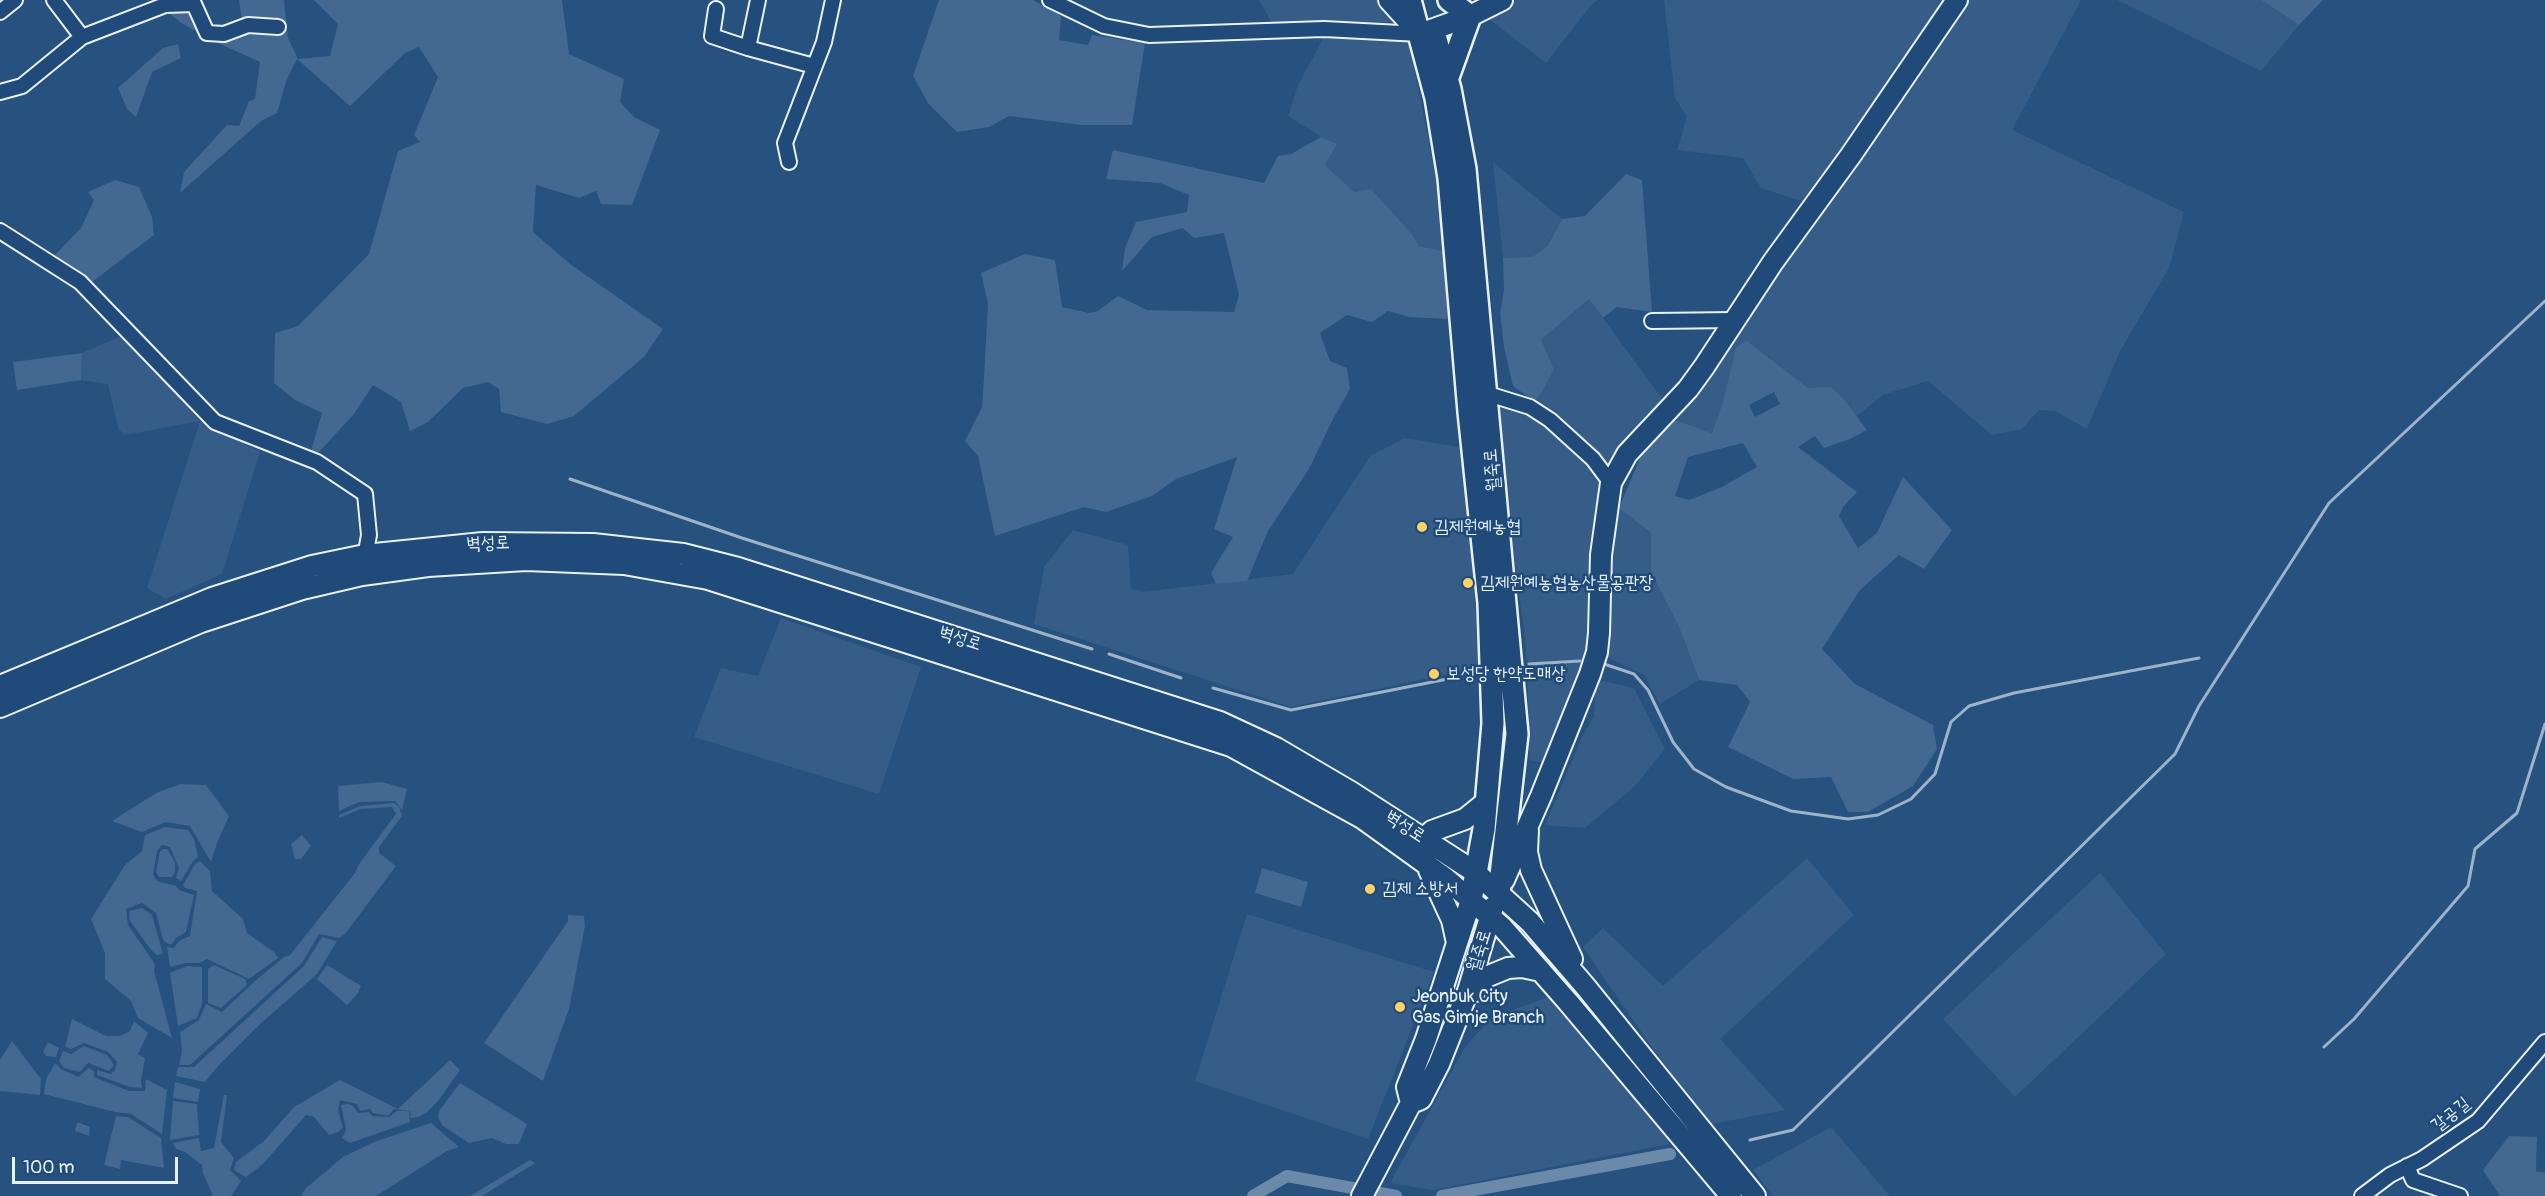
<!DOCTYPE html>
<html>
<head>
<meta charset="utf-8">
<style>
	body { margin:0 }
	#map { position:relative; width:2545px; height:1196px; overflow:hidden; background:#27517f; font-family:Pangolin,sans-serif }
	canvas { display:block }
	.scale { position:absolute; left:12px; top:1157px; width:166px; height:27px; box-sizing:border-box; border:3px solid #e8f1f8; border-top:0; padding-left:8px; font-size:18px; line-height:21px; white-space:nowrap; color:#e8f1f8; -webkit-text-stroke:4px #1f4a7a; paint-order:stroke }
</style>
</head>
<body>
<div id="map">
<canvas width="2545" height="1196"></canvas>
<div class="scale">100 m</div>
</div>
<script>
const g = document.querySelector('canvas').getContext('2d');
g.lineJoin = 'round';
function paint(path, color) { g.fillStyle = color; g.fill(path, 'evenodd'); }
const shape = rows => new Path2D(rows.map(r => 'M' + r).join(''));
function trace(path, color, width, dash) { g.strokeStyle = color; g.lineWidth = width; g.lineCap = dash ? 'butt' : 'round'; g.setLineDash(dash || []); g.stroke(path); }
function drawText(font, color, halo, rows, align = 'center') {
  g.font = font + ' Pangolin,"Poor Story",sans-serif'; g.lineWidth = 5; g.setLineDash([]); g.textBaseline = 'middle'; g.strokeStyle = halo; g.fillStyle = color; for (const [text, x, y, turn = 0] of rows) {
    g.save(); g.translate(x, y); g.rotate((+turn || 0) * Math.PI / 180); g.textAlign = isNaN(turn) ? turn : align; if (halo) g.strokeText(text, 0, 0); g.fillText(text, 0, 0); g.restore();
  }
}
const built = shape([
	[1259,0,1379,0,1397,22,1274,27],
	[1516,0,1598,0,1591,5,1546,63,1484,15],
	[1664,0,1946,0,1807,203,1761,188,1743,158,1677,150,1687,117,1675,98],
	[1967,0,2081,0,2012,130,2184,212,2169,268,2120,351,2087,429,2055,411,2039,410,2022,429,1992,435,1928,381,1883,395,1857,416,1843,399,1808,388,1746,340,1712,433,1669,418],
	[2117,0,2261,0,2299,25,2261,71],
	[1384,36,1409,41,1440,199,1444,251,1419,246,1412,234,1371,190,1354,193,1325,165,1336,144,1321,137,1288,116,1298,85,1324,37],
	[1493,162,1562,219,1546,246,1532,257,1503,258],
	[1589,299,1664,401,1605,483,1587,643,1579,682,1545,763,1530,760,1526,646,1510,527,1498,402,1523,409,1534,401,1542,392,1541,340],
	[124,335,200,421,260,452,222,574,166,599,147,588,200,421,125,435,118,428,108,384,81,380,82,353],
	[1405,438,1460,447,1485,670,1434,677,1291,707,1034,624,1044,567,1073,530,1128,545,1131,588,1143,592,1293,574,1370,456],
	[1619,508,1651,533,1651,572,1679,627,1699,680,1660,704,1644,675,1603,655,1612,515],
	[781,618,921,667,879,794,694,737,721,668,758,676],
	[1595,679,1634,688,1665,749,1635,786,1585,828,1545,825,1582,737,1594,716],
	[1807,858,1854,915,1720,1039,1785,1110,1712,1124,1655,1052,1583,947,1603,928,1663,986],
	[2100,873,2166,954,2015,1097,1943,1019],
	[1247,914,1434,972,1368,1139,1195,1081],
	[1553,995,1577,1030,1662,1128,1670,1144,1433,1190,1390,1183,1465,1047,1491,1018],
	[1831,1127,1890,1196,1773,1196,1753,1170]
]);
const green = shape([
	[153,0,199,0,209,29,227,29,242,21,239,0,284,0,288,38,298,59,330,56,338,24,314,0,562,0,569,54,624,79,620,102,634,117,660,130,632,205,601,204,596,191,579,198,536,185,533,232,570,264,663,329,644,357,574,416,547,424,501,412,499,389,488,382,463,388,428,422,410,431,401,402,373,385,354,414,319,452,311,451,322,413,295,400,274,383,275,333,298,326,369,254,398,151,420,142,414,135,438,77,419,47,405,53,350,106,297,59,287,79,277,113,261,121,180,193,184,172,227,125,239,126,249,101,255,99,260,62,207,38,180,22],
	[939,0,1033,0,1061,16,1059,40,1088,45,1092,35,1145,43,1132,125,1082,125,1009,116,989,127,957,132,928,103,913,76],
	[2261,0,2323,0,2299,25],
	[178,44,181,58,152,72,136,117,127,109,118,88,163,48],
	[1321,137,1337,144,1325,165,1354,192,1371,189,1412,234,1419,246,1444,251,1448,319,1409,317,1388,311,1372,322,1347,315,1320,333,1330,361,1347,368,1350,389,1332,421,1309,469,1268,531,1247,581,1216,584,1211,573,1233,537,1214,529,1237,457,1176,479,1152,496,1106,512,1084,507,995,536,978,456,965,441,982,407,984,378,988,303,981,273,1025,254,1055,260,1062,307,1089,313,1098,311,1118,296,1147,310,1234,312,1239,295,1224,233,1194,238,1183,228,1152,237,1122,271,1125,248,1136,222,1187,212,1189,195,1160,183,1106,179,1113,150,1264,183,1278,156,1291,154],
	[1626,174,1642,180,1652,312,1617,307,1603,318,1589,299,1541,340,1554,369,1542,392,1534,401,1513,386,1504,347,1500,313,1504,290,1503,258,1532,257,1547,246,1562,219,1585,216],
	[115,180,139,187,152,217,154,235,92,282,54,256,81,228,94,200,88,192],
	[1746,340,1808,388,1831,387,1843,398,1867,430,1850,439,1824,448,1815,436,1798,447,1857,492,1843,507,1839,516,1858,548,1877,533,1903,477,1952,530,1924,569,1899,555,1860,590,1822,649,1855,684,1933,725,1937,749,1913,786,1868,812,1848,812,1831,777,1793,779,1728,747,1750,702,1737,685,1699,680,1679,627,1651,572,1651,533,1619,508,1640,458,1669,418,1712,433,1723,402,1736,348],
	[1774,392,1780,404,1755,417,1749,405],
	[1743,443,1757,467,1722,487,1689,500,1675,496,1688,457],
	[82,353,81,380,17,390,13,362],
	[382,782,407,789,402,810,395,801,359,802,339,811,338,786],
	[181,784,206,785,229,816,217,843,211,862,190,826,166,822,142,832,112,821,158,792],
	[394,803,399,807,402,816,379,847,379,853,396,866,345,934,339,938,319,934,302,963,190,1065,179,1065,182,1051,180,1032,199,1020,206,1004,222,1012,256,980,284,957,290,955,355,873,359,864,396,814,392,807,360,809,339,818,339,815,360,806],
	[165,827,188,830,194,839,198,857,193,861,181,881,176,878,179,868,170,847,162,845,157,851,153,874,157,881,176,886,179,890,194,895,186,932,176,938,172,944,168,944,163,940,156,913,142,903,126,909,128,925,155,964,154,971,172,1038,138,1018,131,1001,105,979,105,953,91,919,125,865,142,851,145,835],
	[302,835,311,846,301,859,295,859,291,844],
	[163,849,167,849,175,862,175,871,172,877,159,877,156,872,160,851],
	[200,861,210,871,212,891,243,919,247,933,274,952,278,958,249,979,207,959,200,963,186,963,170,967,167,947,174,948,179,941,190,936,197,891,185,888,183,885,195,864],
	[1262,868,1308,882,1301,907,1255,893],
	[142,908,152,915,163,954,157,955,151,950,130,921,129,911],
	[568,915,584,916,585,926,569,1009,543,1081,484,1043,568,921],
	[322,937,337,941,317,974,259,1025,218,1066,205,1082,176,1076,178,1067,194,1067,304,966],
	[214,965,245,979,247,985,221,1008,208,1003,208,969],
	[327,965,361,986,358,993,347,1005,317,979],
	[187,966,202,967,202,1004,197,1018,178,1026,170,973],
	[72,1019,106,1036,120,1036,130,1031,134,1021,148,1033,138,1054,145,1058,141,1081,142,1088,130,1087,97,1075,97,1070,111,1074,115,1070,117,1062,108,1052,84,1043,71,1049,65,1047],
	[12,1041,41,1079,40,1095,0,1091,0,1060],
	[48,1042,59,1048,56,1057,46,1056,43,1052],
	[84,1046,107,1055,114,1065,109,1071,88,1063,80,1072,64,1068,59,1061,63,1051,71,1054],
	[450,1060,460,1070,438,1101,426,1113,418,1117,411,1118,410,1111,394,1109,388,1116,373,1113,370,1109,360,1111,357,1104,340,1100,338,1110,343,1128,338,1132,329,1135,314,1117,306,1115,263,1164,246,1177,234,1170,236,1162,264,1141,294,1107,340,1080,398,1109],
	[55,1063,61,1069,78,1077,89,1068,94,1071,94,1077,129,1091,145,1091,146,1079,167,1090,162,1134,131,1114,115,1112,44,1094,46,1079],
	[175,1082,200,1089,198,1102,173,1098],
	[460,1083,527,1124,519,1144,506,1144,492,1138,469,1143,443,1126,438,1118,439,1111],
	[224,1095,227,1095,221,1142,234,1158,230,1170,241,1181,231,1196,213,1196,203,1173,202,1165,185,1152,176,1149,173,1143,199,1138,201,1151,214,1148],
	[173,1101,197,1104,199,1135,170,1140],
	[348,1104,353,1106,358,1113,369,1112,372,1116,389,1117,397,1111,409,1111,410,1122,350,1143,342,1138,346,1130,341,1105],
	[116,1116,128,1117,161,1138,164,1168,121,1160,120,1169,104,1165],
	[77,1122,90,1127,89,1136,75,1131],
	[431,1123,459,1147,447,1151,376,1196,301,1196,306,1188,343,1157,374,1142],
	[2509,1136,2537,1137,2536,1171,2545,1173,2545,1196,2500,1196,2483,1170],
	[530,1160,535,1163,482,1196,470,1196]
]);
const stream = shape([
	[570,479,742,538,1092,649],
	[1109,654,1181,678],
	[1529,664,1580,661],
	[1604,664,1634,674,1648,690,1673,742,1694,769,1726,787,1791,811,1848,819,1878,815,1911,799,1935,774,1951,722,1969,706,2014,693,2199,658],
	[1213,688,1291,710,1473,674],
	[2324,1047,2354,1019,2468,886,2475,849,2517,813,2545,724],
	[1750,1140,1793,1130,2175,754,2199,706,2329,503,2545,301]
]);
const canal = shape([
	[1253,1196,1287,1176,1396,1196],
	[1442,1196,1670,1154]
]);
const street = shape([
	[54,0,82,37],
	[758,0,748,48,814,66],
	[1050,0,1104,26,1149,35,1324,29,1420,34],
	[716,9,712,36,748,48],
	[0,12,15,0],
	[0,92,22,86,82,37,165,5,194,4,207,33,224,34,248,25,278,27],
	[789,162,785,143,824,42,833,0],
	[0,231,80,282,215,422,317,462,365,494,369,535,364,563],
	[1652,321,1734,320],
	[1485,393,1530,407,1550,420,1593,459,1611,483],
	[2407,1166,2413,1180,2460,1196],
	[2362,1196,2390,1175,2422,1159,2478,1121,2545,1042]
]);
const secondary = shape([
	[1389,0,1420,34,1470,16,1502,0],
	[0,686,212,598,312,566,365,555,483,543,593,544,683,554,738,568,1220,722,1276,748,1351,792,1475,872,1530,922,1585,986,1755,1196],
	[0,707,201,622,302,589,362,575,428,566,526,560,624,564,708,579,1231,746,1362,818,1444,877,1502,927,1568,1002,1731,1196],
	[1528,830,1527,852,1531,870,1572,959],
	[1424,839,1432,831,1465,819,1486,802],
	[1429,870,1452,920,1457,943],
	[1504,880,1541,796,1590,674,1597,652,1599,633,1601,555,1611,483,1627,454,1688,389,1704,367,1773,262,1851,155,1957,0],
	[1468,991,1475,991,1486,977,1508,968,1522,967,1541,971],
	[1411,1103,1421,1099,1439,1064,1468,991,1493,907],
	[1362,1196,1411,1103,1407,1087,1426,1039,1471,900]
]);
const primary = shape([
	[1410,0,1436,98,1449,178,1469,412,1489,603,1493,723,1484,829,1471,900],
	[1436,39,1450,89,1465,169,1517,734,1499,893],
	[1447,80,1470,16,1449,0]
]);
const markers = [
	[1422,527,6,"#ffd166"],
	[1468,583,6,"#ffd166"],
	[1434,674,6,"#ffd166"],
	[1370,889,6,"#ffd166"],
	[1400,1007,6,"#ffd166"]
];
const streetNames = [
	["월죽로",1493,470,-95],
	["벽성로",488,544,-2],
	["벽성로",960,639,18],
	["벽성로",1405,827,33],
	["월죽로",1480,951,-73],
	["갈공길",2451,1115,-38]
];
const poiNames = [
	["김제원예농협",1434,527],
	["김제원예농협농산물공판장",1480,583],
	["보성당 한약도매상",1446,674],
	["김제 소방서",1382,889],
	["Jeonbuk City",1412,997],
	["Gas Gimje Branch",1412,1018]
];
paint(built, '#355d88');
paint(green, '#436891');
trace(stream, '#9db3c9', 3);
trace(canal, '#6b8aaa', 12);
trace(street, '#e8f1f8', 18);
trace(secondary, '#e8f1f8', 24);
trace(primary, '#e8f1f8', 26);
trace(street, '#1f4a7a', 14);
trace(secondary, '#1f4a7a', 20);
trace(primary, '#1f4a7a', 21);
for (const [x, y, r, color] of markers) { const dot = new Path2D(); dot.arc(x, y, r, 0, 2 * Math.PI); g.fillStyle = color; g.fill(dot); trace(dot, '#1f4a7a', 2); }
drawText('18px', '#e8f1f8', '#1f4a7a', streetNames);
drawText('18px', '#e8f1f8', '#1f4a7a', poiNames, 'left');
</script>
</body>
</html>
